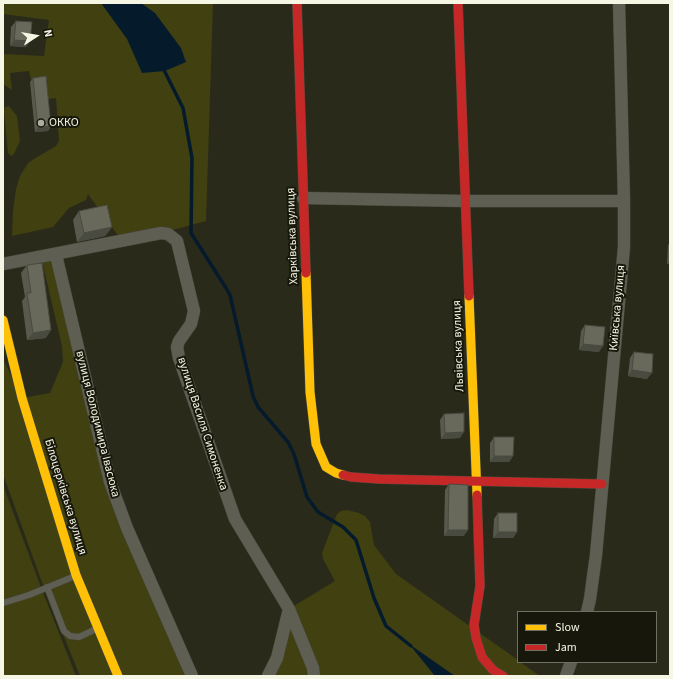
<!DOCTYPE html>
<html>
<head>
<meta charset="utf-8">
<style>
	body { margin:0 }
	#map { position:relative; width:673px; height:679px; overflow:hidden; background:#2a2a1a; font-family:"Source Sans 3",sans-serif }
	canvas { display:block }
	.frame { position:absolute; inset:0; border:4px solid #f5f6e4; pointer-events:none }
	.legend { position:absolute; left:517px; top:611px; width:140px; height:52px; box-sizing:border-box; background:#17170b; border:1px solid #707062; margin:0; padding:5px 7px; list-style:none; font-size:12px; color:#f5f6e4 }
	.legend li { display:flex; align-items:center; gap:8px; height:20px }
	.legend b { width:20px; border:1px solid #707062 }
	.north { position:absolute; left:16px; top:16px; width:40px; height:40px; -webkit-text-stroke:3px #17170b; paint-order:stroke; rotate:78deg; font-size:11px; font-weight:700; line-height:16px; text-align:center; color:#f5f6e4 }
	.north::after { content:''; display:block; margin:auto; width:14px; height:18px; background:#f5f6e4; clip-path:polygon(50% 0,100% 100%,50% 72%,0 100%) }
</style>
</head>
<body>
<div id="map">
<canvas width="673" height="679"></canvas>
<div class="frame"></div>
<ul class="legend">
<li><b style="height:5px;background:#ffc107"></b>Slow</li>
<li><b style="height:5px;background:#c62828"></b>Jam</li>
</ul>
<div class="north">N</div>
</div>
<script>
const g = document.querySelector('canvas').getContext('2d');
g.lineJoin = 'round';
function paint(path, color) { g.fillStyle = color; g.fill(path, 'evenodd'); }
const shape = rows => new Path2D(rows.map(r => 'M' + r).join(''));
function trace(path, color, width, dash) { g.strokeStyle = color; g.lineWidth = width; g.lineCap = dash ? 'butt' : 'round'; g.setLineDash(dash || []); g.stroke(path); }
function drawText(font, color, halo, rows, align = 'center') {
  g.font = font + ' "Source Sans 3",sans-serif'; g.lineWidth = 4; g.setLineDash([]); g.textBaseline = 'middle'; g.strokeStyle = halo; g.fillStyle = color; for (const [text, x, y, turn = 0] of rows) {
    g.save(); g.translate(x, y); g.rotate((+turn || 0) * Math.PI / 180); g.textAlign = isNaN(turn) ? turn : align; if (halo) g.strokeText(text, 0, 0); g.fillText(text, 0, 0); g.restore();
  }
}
const green = shape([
	[3,3,213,3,206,221,161,233,122,241,88,194,86,200,69,208,53,227,12,236,13,211,16,189,20,176,28,163,37,157,56,146,59,141,56,98,47,99,45,79,31,80,29,71,10,73,12,90,3,84,3,54,44,56,49,20,3,14],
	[9,106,17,116,20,141,14,154,11,156,8,153,4,111,5,107],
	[56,255,105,461,192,676,80,676,44,588,3,474,3,359,22,398,50,393,63,362,62,346,41,257],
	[3,485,42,590,76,676,3,676],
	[347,510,359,513,365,516,370,522,374,545,396,574,518,660,518,662,520,662,540,676,268,676,289,609,335,581,323,559,322,553,337,514,341,511]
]);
const water = shape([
	[101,3,141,3,155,13,181,48,186,62,165,71,142,73,127,39],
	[409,644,455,676,435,676]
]);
const stream = shape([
	[163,68,183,108,192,158,191,233,226,288,230,295,253,396,258,407,288,442,294,454,307,497,318,512,343,527,356,540,374,598,386,626,411,646]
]);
const lane = shape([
	[47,587,64,631,70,636,79,637,96,629],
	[3,603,29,595,75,576]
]);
const street = shape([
	[303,198,465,201,624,201],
	[56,255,110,482,127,528,192,676],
	[3,264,161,233,168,234,177,241,194,311,191,324,179,341,177,347,179,358,235,519,289,609,277,658,268,676],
	[289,609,313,668,314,676],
	[587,612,590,599,596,555,624,247,624,201,619,3],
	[566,676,571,662]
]);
const slow = shape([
	[306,273,310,392,316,444,326,467,336,473,343,475],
	[469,296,477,495],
	[3,320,22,398,76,575,118,676]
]);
const jam = shape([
	[297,3,306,273],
	[458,3,469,296],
	[343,475,351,477,379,479,602,484],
	[477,495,480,586,474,625,476,638,482,657,493,670,503,676]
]);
const wall = shape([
	[16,21,30,41,26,47,10,46,11,27],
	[33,78,51,126,48,131,35,132,30,82],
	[79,211,112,227,105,236,77,242,73,220],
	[670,243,670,264,667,264,668,245],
	[27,265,46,338,27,340,22,301,25,297,21,273],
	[585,325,599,352,579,350,581,331],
	[634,352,647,379,628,376,630,358],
	[444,414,460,438,441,439,440,420],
	[494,437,513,456,509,462,490,462,490,443],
	[449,484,464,536,444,536,445,490],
	[498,513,517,532,513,538,493,538,494,519]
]);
const shadedWall = shape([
	[14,40,30,41,26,47,10,46],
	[51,126,48,131,35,132,38,128],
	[112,227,105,236,77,242,84,233],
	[670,259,670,264,667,264],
	[51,330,46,338,27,340,33,333],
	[583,344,603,346,599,352,579,350],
	[632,370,652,373,647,379,628,376],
	[464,432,460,438,441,439,445,433],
	[494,456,513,456,509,462,490,462],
	[448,530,468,530,464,536,444,536],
	[498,532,517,532,513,538,493,538]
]);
const building = shape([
	[16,21,32,22,30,41,14,40,16,21],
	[46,76,51,126,38,128,33,78,46,76],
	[107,205,112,227,84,233,79,211,107,205],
	[42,263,51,330,33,333,27,293,31,293,27,265,42,263],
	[585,325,605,327,603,346,583,344,585,325],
	[634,352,653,354,652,373,632,370,634,352],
	[464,413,464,432,445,433,444,414,464,413],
	[494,437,514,437,513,456,494,456,494,437],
	[449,484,468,485,468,530,448,530,449,484],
	[498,513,517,513,517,532,498,532,498,513]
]);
const markers = [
	[41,123,4,"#aeaf9d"]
];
const poiNames = [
	["ОККО",49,123]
];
const streetNames = [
	["Харківська вулиця",293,236,-92],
	["Київська вулиця",618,308,-85],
	["Львівська вулиця",459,346,-92],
	["вулиця Володимира Івасюка",97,424,76],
	["вулиця Василя Симоненка",202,424,72],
	["Білоцерківська вулиця",65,497,73]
];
paint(green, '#404011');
paint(water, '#051b2c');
trace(stream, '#051b2c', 3.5);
trace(lane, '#47483a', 7);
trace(street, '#47483a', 13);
trace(slow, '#47483a', 10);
trace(jam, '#47483a', 10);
trace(lane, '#5e5e53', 6);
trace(street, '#5e5e53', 12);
trace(slow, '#ffc107', 9);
trace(jam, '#c62828', 9);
paint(wall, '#595a4e');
paint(shadedWall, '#494a40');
paint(building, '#68695b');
trace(building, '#494a40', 1);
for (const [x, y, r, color] of markers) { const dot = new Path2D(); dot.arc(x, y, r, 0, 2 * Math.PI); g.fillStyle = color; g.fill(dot); trace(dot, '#17170b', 1.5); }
drawText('12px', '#f5f6e4', '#17170b', poiNames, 'left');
drawText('12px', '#f5f6e4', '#17170b', streetNames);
</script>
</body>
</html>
